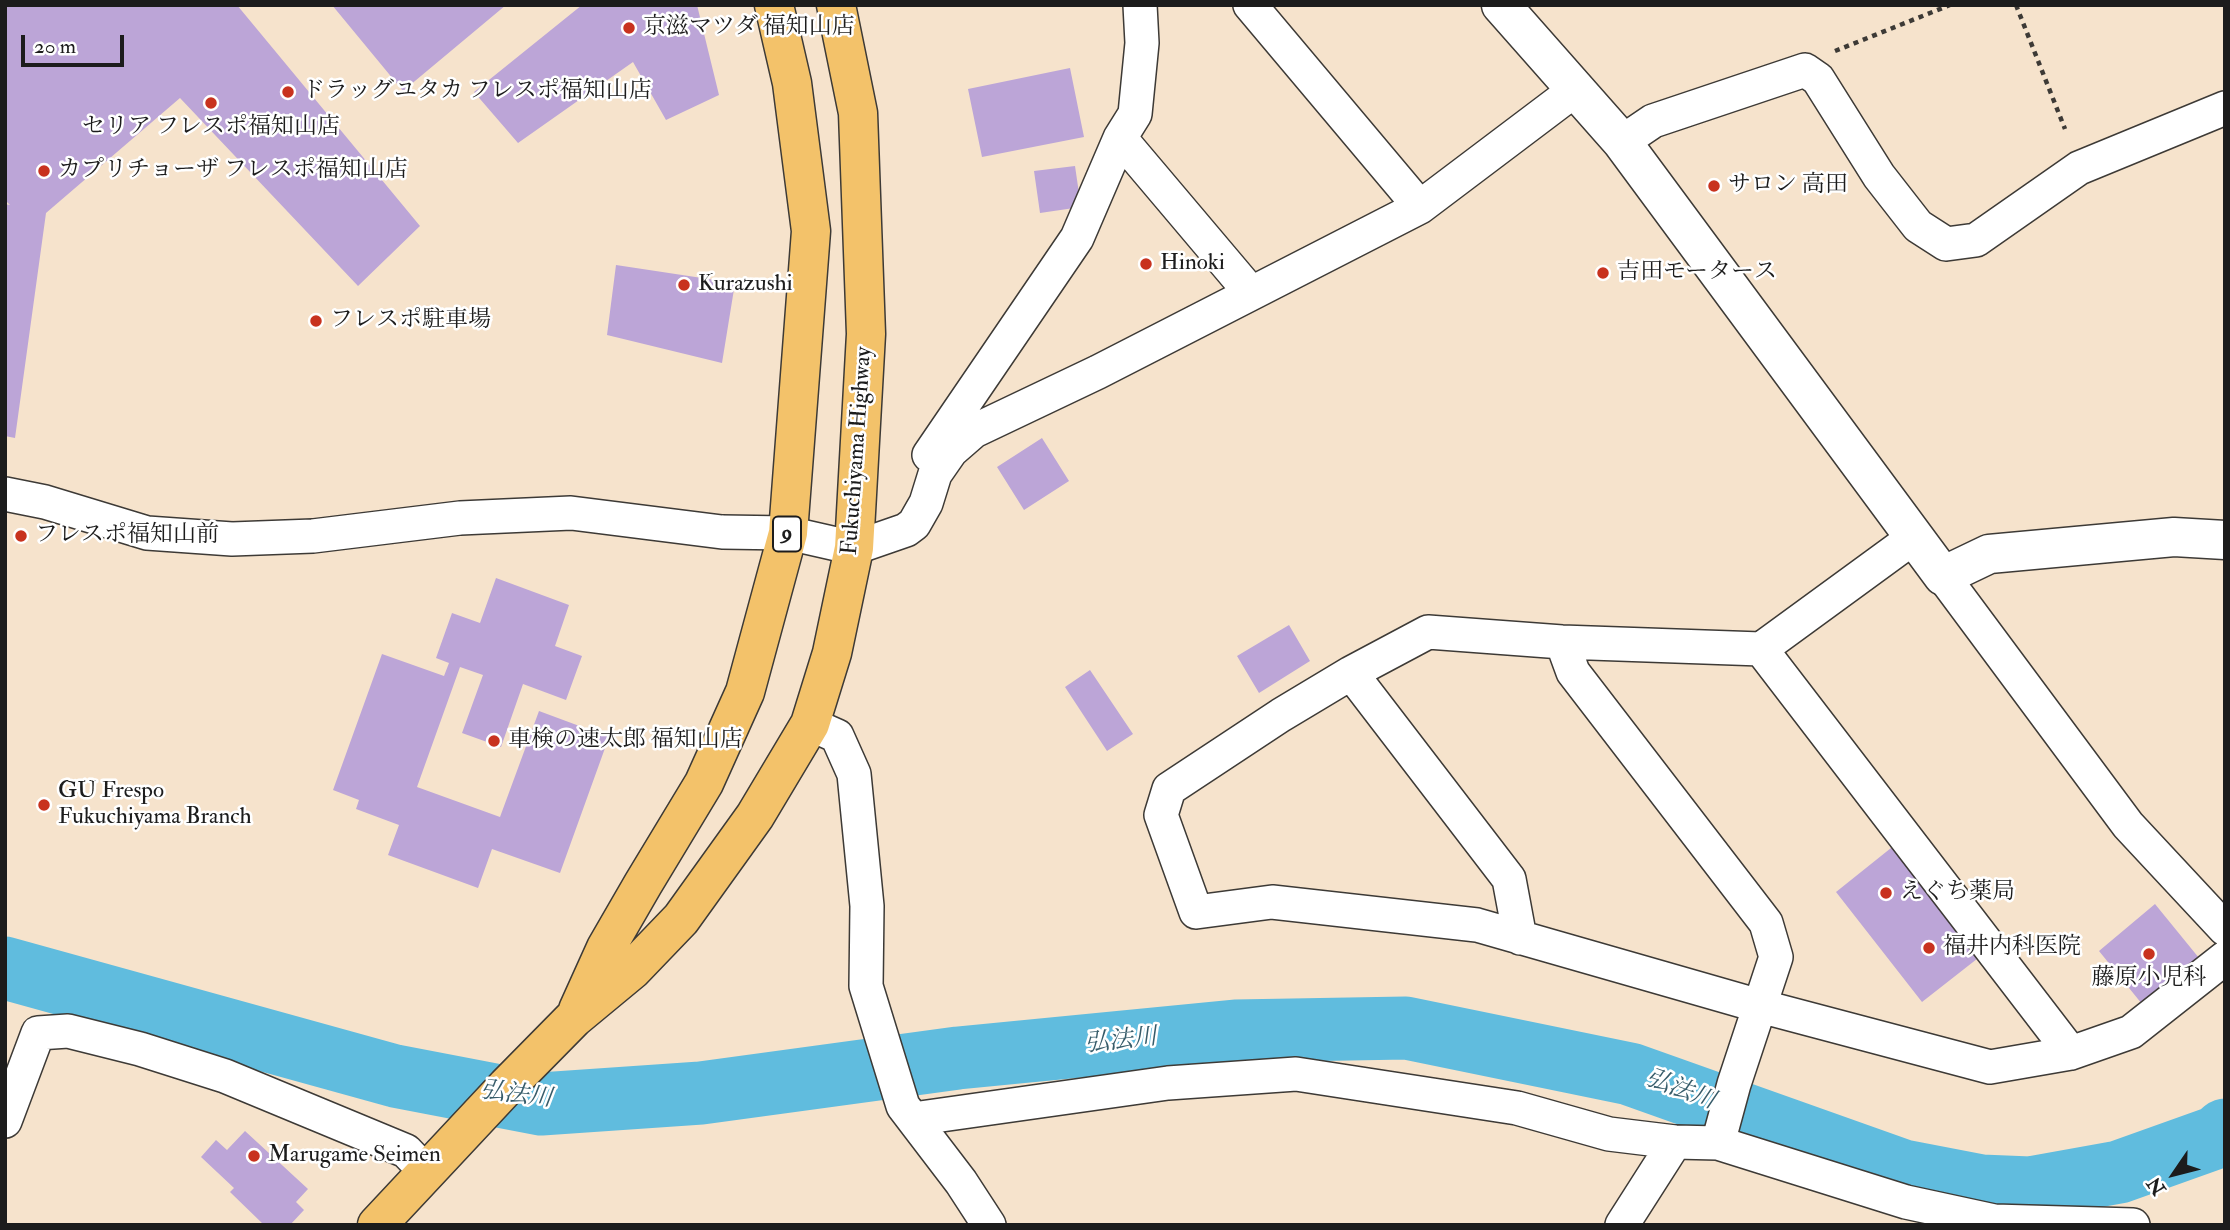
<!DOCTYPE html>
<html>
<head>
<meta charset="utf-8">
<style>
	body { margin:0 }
	#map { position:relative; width:2230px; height:1230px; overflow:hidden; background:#f6e3cc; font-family:"IM FELL Double Pica",serif }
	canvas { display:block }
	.frame { position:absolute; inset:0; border:7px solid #1c1c1c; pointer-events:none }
	.north { position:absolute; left:2139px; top:1139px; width:70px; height:70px; -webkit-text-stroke:5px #fff; paint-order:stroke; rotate:235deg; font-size:19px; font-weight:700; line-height:28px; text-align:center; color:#1c1c1c }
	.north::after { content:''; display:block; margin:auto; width:24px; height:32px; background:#1c1c1c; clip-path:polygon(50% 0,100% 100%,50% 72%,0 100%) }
	.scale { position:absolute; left:21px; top:35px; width:103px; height:32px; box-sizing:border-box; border:4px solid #1c1c1c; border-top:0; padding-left:9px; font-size:21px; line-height:24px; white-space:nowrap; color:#1c1c1c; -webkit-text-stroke:5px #fff; paint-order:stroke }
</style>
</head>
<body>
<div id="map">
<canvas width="2230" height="1230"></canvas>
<div class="frame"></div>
<div class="north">N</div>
<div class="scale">20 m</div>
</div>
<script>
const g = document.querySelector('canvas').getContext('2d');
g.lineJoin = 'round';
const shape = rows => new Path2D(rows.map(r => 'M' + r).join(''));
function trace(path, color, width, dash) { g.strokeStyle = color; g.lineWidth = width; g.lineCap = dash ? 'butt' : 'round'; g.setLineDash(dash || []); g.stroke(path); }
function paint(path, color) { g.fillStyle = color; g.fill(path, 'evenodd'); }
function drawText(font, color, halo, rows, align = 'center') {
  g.font = font + ' "IM FELL Double Pica","Noto Serif JP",serif'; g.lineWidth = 5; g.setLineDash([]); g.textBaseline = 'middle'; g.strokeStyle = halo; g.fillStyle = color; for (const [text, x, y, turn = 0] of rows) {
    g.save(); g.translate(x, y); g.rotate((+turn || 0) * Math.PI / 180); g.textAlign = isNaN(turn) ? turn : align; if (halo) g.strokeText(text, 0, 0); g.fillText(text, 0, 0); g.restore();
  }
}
const river = shape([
	[5,968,395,1076,541,1104,701,1093,958,1058,1235,1031,1406,1028,1630,1074,1903,1171,1981,1186,2030,1188,2119,1172,2217,1137,2225,1130]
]);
const building = shape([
	[5,5,237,5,420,226,358,286,180,98,46,213,15,438,5,436,5,204,10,205,5,200],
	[332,5,506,5,403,91],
	[582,5,697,5,719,95,666,120,633,62,518,143,474,92],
	[1070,68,1084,137,982,157,968,89],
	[1075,166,1081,207,1040,213,1034,171],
	[616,265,735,283,722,363,607,335],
	[1042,438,1069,481,1024,510,997,467],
	[496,578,569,605,555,646,582,656,566,700,523,684,501,747,462,733,483,675,460,667,417,787,500,817,539,711,609,737,560,873,492,849,478,888,388,855,399,825,356,809,359,800,333,790,382,654,444,676,449,663,436,658,452,613,480,623],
	[1289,625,1310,661,1259,693,1237,656],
	[1090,670,1133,734,1107,751,1065,687],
	[1896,844,1982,955,1922,1002,1836,892],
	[2155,904,2199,958,2142,1004,2099,951],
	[245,1131,308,1189,296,1202,304,1210,290,1225,264,1225,230,1192,234,1188,201,1157,216,1140,227,1150]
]);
const path = shape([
	[2016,5,2065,129],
	[1835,51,1950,5]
]);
const minor = shape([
	[1250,5,1420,207],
	[1120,138,1251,293],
	[1622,142,1653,121,1805,70,1818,79,1879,176,1918,226,1946,244,1976,240,2079,168,2225,108],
	[929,455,1077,238,1120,138,1135,114,1142,43,1140,5],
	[5,494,45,502,147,533,232,539,313,536,460,518,571,513,722,532,788,533,854,548,906,530,914,524,926,503,935,474,951,451,974,431,1098,372,1420,207,1575,90],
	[1913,538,1761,649,1562,642,1428,632,1351,673,1281,715,1169,789,1161,815,1196,912,1272,902,1477,925,1756,1005,1990,1067,2071,1053,2131,1032,2225,958],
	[1943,576,2128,825,2225,929],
	[1562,642,1573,672,1766,923,1776,957,1734,1084,1718,1143],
	[1761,649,2071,1053],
	[1351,673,1509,879,1520,938],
	[810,724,837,736,854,774,867,906,866,986,903,1106,961,1182,989,1225],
	[913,1119,1168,1083,1296,1074,1517,1108,1609,1134,1675,1142,1718,1143,1906,1202,1994,1221,2133,1225],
	[5,1121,38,1033,68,1031,140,1049,225,1076,406,1151,427,1173],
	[1622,1225,1675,1142]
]);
const tertiary = shape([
	[1501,5,1622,142,1943,576,1989,554,2174,537,2225,540]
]);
const trunk = shape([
	[578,1010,606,948,643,884,704,783,745,692,788,533,811,231,792,83,774,5],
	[377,1225,507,1086,574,1018,632,970,681,919,755,816,810,724,832,653,854,548,866,334,858,113,836,5]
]);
const markers = [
	[629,28,7,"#c8321e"],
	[288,92,7,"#c8321e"],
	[211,103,7,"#c8321e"],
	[44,171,7,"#c8321e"],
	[1714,186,7,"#c8321e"],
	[1146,264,7,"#c8321e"],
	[1603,273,7,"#c8321e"],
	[684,285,7,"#c8321e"],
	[316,321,7,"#c8321e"],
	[21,536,7,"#c8321e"],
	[494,741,7,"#c8321e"],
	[44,805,7,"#c8321e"],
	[1886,893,7,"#c8321e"],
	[1929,948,7,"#c8321e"],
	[2149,954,7,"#c8321e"],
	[254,1156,7,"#c8321e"]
];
const shields = [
	[787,534,28]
];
const shieldNames = [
	["9",787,534]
];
const poiNames = [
	["京滋マツダ 福知山店",643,28],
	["ドラッグユタカ フレスポ福知山店",302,92],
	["セリア フレスポ福知山店",211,128,"center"],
	["カプリチョーザ フレスポ福知山店",58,171],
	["サロン 高田",1728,186],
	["Hinoki",1160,264],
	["吉田モータース",1617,273],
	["Kurazushi",698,285],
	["フレスポ駐車場",330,321],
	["フレスポ福知山前",35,536],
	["車検の速太郎 福知山店",508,741],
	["GU Frespo",58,792],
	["Fukuchiyama Branch",58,818],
	["えぐち薬局",1900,893],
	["福井内科医院",1943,948],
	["藤原小児科",2149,979,"center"],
	["Marugame Seimen",268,1156]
];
const streetNames = [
	["Fukuchiyama Highway",858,451,-86]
];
const waterNames = [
	["弘法川",1121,1042,-6],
	["弘法川",1680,1091,20],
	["弘法川",516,1096,7]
];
trace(river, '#60bcde', 63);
paint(building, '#bca5d7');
trace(minor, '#3d3a36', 36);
trace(tertiary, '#3d3a36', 41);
trace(trunk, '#3d3a36', 41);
trace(path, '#3d3a36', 4.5, [5, 5]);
trace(minor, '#fff', 33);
trace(tertiary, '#fff', 38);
trace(trunk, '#f3c26a', 38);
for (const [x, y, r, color] of markers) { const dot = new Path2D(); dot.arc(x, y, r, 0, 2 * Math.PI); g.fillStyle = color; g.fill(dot); trace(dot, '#fff', 2.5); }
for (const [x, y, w] of shields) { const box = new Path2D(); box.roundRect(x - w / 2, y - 17.5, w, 35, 5); g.fillStyle = '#fff'; g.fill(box); trace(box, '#1c1c1c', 2); }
drawText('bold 21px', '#1c1c1c', null, shieldNames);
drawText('23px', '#1c1c1c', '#fff', poiNames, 'left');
drawText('23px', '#1c1c1c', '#fff', streetNames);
drawText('italic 24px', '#375c6a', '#fff', waterNames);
</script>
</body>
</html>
